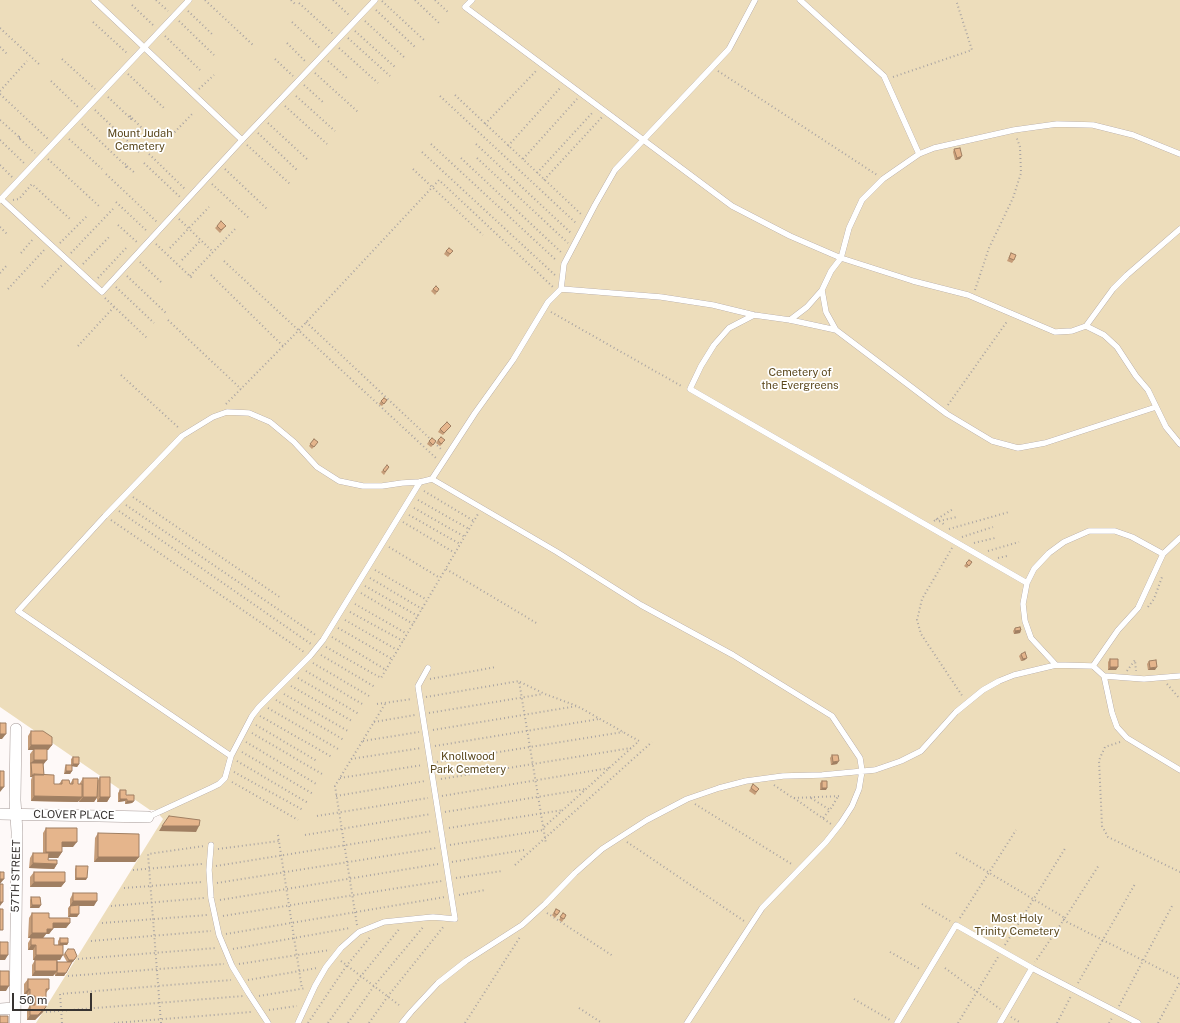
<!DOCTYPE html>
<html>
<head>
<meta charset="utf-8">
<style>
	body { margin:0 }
	#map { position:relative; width:1180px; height:1023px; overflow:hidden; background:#fef9f8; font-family:"Public Sans",sans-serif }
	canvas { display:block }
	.scale { position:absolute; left:12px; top:993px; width:80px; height:18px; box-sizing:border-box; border:2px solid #373331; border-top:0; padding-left:5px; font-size:12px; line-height:14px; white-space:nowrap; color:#373331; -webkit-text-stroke:3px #fff; paint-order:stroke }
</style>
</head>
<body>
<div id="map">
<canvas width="1180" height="1023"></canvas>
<div class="scale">50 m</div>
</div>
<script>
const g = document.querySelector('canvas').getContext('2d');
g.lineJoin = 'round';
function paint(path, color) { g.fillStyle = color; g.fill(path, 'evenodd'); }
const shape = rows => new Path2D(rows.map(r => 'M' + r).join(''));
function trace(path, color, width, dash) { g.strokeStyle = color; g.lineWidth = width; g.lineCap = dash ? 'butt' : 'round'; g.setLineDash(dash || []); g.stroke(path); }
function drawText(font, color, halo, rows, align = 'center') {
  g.font = font + ' "Public Sans",sans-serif'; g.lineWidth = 3.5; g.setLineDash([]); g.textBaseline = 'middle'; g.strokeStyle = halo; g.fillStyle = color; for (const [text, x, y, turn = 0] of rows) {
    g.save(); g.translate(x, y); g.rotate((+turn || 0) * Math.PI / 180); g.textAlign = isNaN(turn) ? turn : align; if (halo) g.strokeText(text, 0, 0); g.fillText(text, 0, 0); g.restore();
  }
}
const green = shape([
	[0,0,1180,0,1180,1023,36,1023,163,819,155,810,150,810,0,707]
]);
const path = shape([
	[156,0,168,11],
	[205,0,254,46],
	[291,0,295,4],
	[333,0,350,16],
	[415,0,439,23],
	[435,0,449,13],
	[382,1,424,40],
	[299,3,333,34],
	[132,5,154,26],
	[376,10,416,48],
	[188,11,213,35],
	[179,21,214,55],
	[365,21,405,58],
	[93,22,128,54],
	[292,22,320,48],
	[0,28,41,66],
	[355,31,396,68],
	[165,36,200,70],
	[348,38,390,76],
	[287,43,306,62],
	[0,47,7,54],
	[339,48,378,83],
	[62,59,95,89],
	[275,59,293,76],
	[328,61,348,79],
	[718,71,877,175],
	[315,73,358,112],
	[128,74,164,108],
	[893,77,972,50,956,0],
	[51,81,78,107],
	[304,85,324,103],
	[199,89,214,75],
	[0,91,27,61],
	[0,94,48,139],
	[455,95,582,215],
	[296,96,335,131],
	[440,96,577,224],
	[108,97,129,117],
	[285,106,327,144],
	[95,110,139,152],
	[130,116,132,117,131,119,129,118,130,116],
	[132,118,147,133],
	[0,120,19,137],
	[268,123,308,160],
	[82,124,125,165],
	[485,124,537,70],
	[258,133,298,171],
	[19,137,21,137,21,138,19,139,19,137],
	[169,138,193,113],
	[20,139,35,153],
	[69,139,102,169],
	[0,140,25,164],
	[431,144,557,261],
	[476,144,572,234],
	[247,145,290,184],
	[508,146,561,87],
	[422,152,555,275],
	[149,154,186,190],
	[461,158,562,253],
	[477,158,568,243],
	[48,159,100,207],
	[523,159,577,99],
	[144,163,180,197],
	[125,164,127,165,126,167,125,166,125,164],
	[0,165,12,177],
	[127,166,136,174],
	[225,169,267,209],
	[413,169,483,235],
	[537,173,593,112],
	[106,174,157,222],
	[544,180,602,117],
	[212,184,250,219],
	[13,200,19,199,32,184,70,219],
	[116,202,148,232],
	[179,219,213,252],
	[118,225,138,243],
	[0,227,8,235],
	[60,243,87,216],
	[156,244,192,278],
	[170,248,209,207],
	[21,253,34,238],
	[71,253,113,209],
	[182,260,201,240],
	[224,261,437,459],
	[140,262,161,282],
	[83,264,109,237],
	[0,273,8,264],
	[211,275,283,346],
	[127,276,167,314],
	[190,276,236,228],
	[98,278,127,247],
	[42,287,62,265],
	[116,287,154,323],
	[8,289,45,249],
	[975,290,989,248,1013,198,1021,173,1020,147,1016,136],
	[105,298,148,339],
	[551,312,683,387],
	[168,320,241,389],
	[306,322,442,450],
	[78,346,114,307],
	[121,375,180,429],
	[226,404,299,330,439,180,553,287],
	[948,405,1008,320],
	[424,491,474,521],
	[133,497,281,598],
	[418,500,469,529],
	[126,505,317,636],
	[414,508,465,537],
	[119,511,311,644],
	[409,515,460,544],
	[936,519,945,525],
	[111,520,304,652],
	[934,521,953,509],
	[939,521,957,517],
	[403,522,455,553],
	[949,529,1009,512],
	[962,537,993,527],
	[974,543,995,538],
	[389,547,440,578],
	[952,548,922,599,917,620,921,634,963,697],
	[988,551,1019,542],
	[998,558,1007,556],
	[446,569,538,624],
	[375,570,427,600],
	[370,578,422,609],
	[365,586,418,616],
	[361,593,413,624],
	[355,604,407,634],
	[1148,607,1154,599,1162,577],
	[350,612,403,641],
	[345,620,397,650],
	[338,628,392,659],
	[332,637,386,670],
	[326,647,381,678,478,514],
	[321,655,375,687],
	[313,663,369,696],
	[306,671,364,705],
	[1127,671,1135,660,1136,671],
	[298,678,359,714],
	[430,679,496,667],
	[520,682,545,694,577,706,639,741,543,828],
	[1167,684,1180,699],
	[291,686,352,721],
	[284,694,348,731],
	[426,697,519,681,546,844],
	[276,700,344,740],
	[377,704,412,699],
	[268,708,338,749],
	[429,713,543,694],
	[260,716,332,757],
	[374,722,415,715],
	[256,725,317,761],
	[433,730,577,706],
	[252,733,322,774],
	[363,741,419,732],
	[246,742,318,785],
	[1120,742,1105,747,1099,760,1102,826,1108,837,1180,872],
	[435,746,599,719],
	[242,752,313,794],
	[351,759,421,748],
	[237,761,308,803],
	[437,762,623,732],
	[234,772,303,810],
	[340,778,423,765],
	[441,779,631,748],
	[232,782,298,820],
	[774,785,793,798,841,796],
	[336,796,425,781],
	[442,796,609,768],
	[794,798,831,824],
	[811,798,830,810],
	[695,804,793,865],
	[445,812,586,789],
	[317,816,428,798],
	[823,818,832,807,838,796],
	[449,828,563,810],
	[278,835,302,989],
	[305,835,431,814],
	[627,842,744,921],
	[450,845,544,830],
	[218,849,279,841],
	[956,853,1065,918,1035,962],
	[452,862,524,850],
	[515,865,652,742],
	[216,866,433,831],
	[133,870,202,864],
	[456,878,502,871],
	[217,883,436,848],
	[124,888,202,882],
	[459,895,485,890],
	[220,900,438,864],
	[922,904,950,921],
	[111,906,204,898],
	[547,913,613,956],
	[223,916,442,881],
	[960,918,1016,830],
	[1065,918,1099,865],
	[1063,920,1180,979],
	[102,923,207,915],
	[357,925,335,786,385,704],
	[226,934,445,897],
	[91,941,211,931],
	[1005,945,1066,847],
	[233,949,350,928],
	[890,952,920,969],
	[78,959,216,948],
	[341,961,399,1005],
	[239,964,330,950],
	[945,968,1000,1009],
	[68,976,224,964],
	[248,980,317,968],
	[1078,983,1135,884],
	[259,996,306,988],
	[854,999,890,1020],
	[1119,1006,1172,906],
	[579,1008,602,1023],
	[269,1010,297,1006],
	[46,1012,243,996],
	[1011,1017,1021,1023],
	[62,1023,60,994,231,980],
	[114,1023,251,1012],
	[161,1023,148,854,204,846],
	[308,1023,347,965,371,936],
	[328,1023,361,976,400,928],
	[348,1023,374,986,424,926],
	[369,1023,388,996,444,926],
	[465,1023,520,937],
	[958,1023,998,957],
	[1057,1023,1071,996],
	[1109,1023,1112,1018],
	[1158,1023,1180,982]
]);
const lane = shape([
	[94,0,242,140],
	[472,0,465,7,732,206,790,236,841,258,913,281,968,295,1055,332,1072,331,1086,326,1113,289,1127,275,1180,229],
	[800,0,884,76,919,154],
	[1,199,102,292,242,140,375,0],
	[0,200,189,0],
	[561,289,661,297,713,305,754,315,790,320,836,330],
	[754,315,729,328,714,345,701,366,690,389,1027,583],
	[790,320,807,307,822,290],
	[1086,326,1104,335,1117,347,1136,376,1148,390,1166,427,1180,444],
	[1156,407,1045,443,1018,448,992,441,947,414,836,330,826,312,822,290,831,271,841,258,849,228,862,200,883,179,919,154,934,148,1014,130,1057,124,1093,125,1133,135,1180,154],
	[432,479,475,413,513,360,548,302,561,289,564,264,595,205,615,170,729,49,755,0],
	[1056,665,1031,638,1025,621,1023,604,1027,583,1034,569,1049,553,1064,542,1089,531,1115,531,1132,537,1163,554],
	[1093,666,1104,676,1112,713,1117,727,1127,738,1180,770],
	[1104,676,1144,679,1180,676],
	[231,756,18,611,105,516,182,436,213,417,227,412,249,413,270,422,294,442,317,467,339,481,363,486,382,486,402,483,420,482,432,479,557,552,641,605,733,655,832,716,860,758,862,771,859,789,852,806,841,823,826,842,762,908,687,1023],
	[148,817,211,788,219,784,225,778,231,756,252,716,259,707,310,656,323,640,420,482],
	[211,845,209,870,211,898,219,935,232,966,249,994,268,1023],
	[298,1023,315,986,326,967,341,948,359,932,384,922,433,917,455,919,418,686,428,668],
	[402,1023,411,1012,438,983,466,961,522,925,545,904,575,873,602,849,647,820,687,799,719,788,746,781,783,776,822,775,875,770,901,761,921,751,956,712,983,690,999,681,1014,675,1056,665,1093,666,1118,630,1138,608,1163,554,1180,538],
	[897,1023,956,925,1032,968,1138,1023],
	[1000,1023,1032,968]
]);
const street = shape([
	[0,814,148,817],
	[0,1009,14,1008],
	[15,1023,17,832,15,800,16,729]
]);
const wall = shape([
	[954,149,960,159,955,160,953,152],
	[217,226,224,228,220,233,215,228],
	[446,251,453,251,448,257,444,254],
	[1011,253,1014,260,1012,263,1007,261],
	[433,289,437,292,435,295,431,291],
	[387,400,382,406,379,404,381,401],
	[451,426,443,435,438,432,440,429],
	[314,439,318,442,312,449,309,446],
	[438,440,443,443,440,446,436,443],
	[429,441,434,444,431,447,427,444],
	[389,467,384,475,381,472,383,470],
	[969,560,972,562,967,568,964,566],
	[1015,628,1021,630,1020,633,1014,634,1013,631],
	[1021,654,1025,660,1021,661,1019,656],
	[1110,659,1116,670,1108,670,1108,662],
	[1149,661,1155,670,1148,670,1147,664],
	[31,731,52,745,48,750,47,750,43,764,44,775,54,784,59,784,62,780,70,784,73,779,78,784,80,784,80,783,83,778,98,780,100,777,110,797,107,802,97,802,97,798,94,802,79,802,79,800,78,802,31,801,31,780,32,777,30,777,30,754,33,750,28,750,28,736],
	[832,755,837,764,831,765,830,758],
	[73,757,79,764,77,767,72,766,72,771,70,774,64,774,65,767,66,765,71,765,71,759],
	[822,781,826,790,820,790,820,783],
	[753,784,759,789,755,795,749,791],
	[120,790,134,801,132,803,125,804,125,801,118,802,118,793],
	[46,828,73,847,62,847,62,852,58,858,48,858,48,860,57,864,54,869,29,868,30,858,33,853,43,853,43,833],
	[98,833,139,857,135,862,94,862,95,838],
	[76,866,86,880,75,880,75,869],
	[34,872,65,882,61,887,30,887,30,877],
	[73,893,94,906,79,906,77,917,68,917,68,908,70,906,70,899],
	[31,897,41,905,39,908,30,908,30,900],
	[556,909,560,911,555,918,552,915],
	[32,913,70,923,66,928,53,928,49,934,46,934,43,938,54,945,58,945,58,941,60,938,68,943,67,945,63,945,60,960,33,960,33,950,28,950,28,943,31,938,32,938,28,938,29,918],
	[563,913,566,915,562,922,559,920],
	[65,953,73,962,70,962,64,976,55,976,55,974,53,976,32,976,32,965,35,960,57,962,67,962,63,955],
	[28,979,49,989,46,993,43,1012,35,1020,27,1020,27,1010,30,1005,32,1005,31,1001,27,1001,27,994,24,994,24,984]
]);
const shadedWall = shape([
	[962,156,960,159,955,160,957,158],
	[1021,630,1020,633,1014,634,1015,631],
	[1027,658,1025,660,1021,661,1023,659],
	[1110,667,1118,667,1116,670,1108,670],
	[1157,667,1155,670,1148,670,1150,668],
	[0,734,6,734,2,739,0,739],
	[31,745,52,745,48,750,28,750],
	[34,760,47,760,43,765,31,763],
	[839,761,837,764,831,765,833,762],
	[73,764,79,764,77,767,71,766],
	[66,771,72,771,70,774,64,774],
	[32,775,34,775,32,777,30,777],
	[0,787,4,787,0,792],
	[822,788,827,788,826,790,820,790],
	[34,796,82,797,78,802,31,801],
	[83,797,97,797,94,802,79,802],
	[100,797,110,797,107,802,97,802],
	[120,799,127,799,125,801,118,802],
	[127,801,134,801,132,803,125,804],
	[162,826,199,826,196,832,159,831],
	[62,842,77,842,73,847,59,847],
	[46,852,62,852,58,858,43,858],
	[98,857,139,857,135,862,94,862],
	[33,863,57,864,54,869,29,868],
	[76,878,87,878,86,880,75,880],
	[0,879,4,879,0,884],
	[34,882,65,882,61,887,30,887],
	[73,901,97,901,94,906,70,906],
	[0,902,3,902,0,906],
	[32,905,41,905,39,908,30,908],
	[70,914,79,914,77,917,68,917],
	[53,923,70,923,66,928,49,928],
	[47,929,53,929,49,934,46,934,43,938,28,938,32,933],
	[60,943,68,943,67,945,58,945],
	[31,945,36,945,33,950,28,950],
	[0,955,8,955,5,960,0,960],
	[36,955,63,955,60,960,33,960],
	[77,956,73,962,67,962,69,960],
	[35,971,57,971,53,976,32,976],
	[57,973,66,973,64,976,55,976],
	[0,986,9,986,6,991,0,991],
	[28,989,30,989,27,994,24,994],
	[30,996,35,996,31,1001,27,1001],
	[46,1007,43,1012,35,1020,27,1020,30,1015]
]);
const building = shape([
	[960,148,962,156,957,158,954,149,960,148],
	[221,221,226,226,221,230,217,226,221,221],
	[449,248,453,251,450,254,446,251,449,248],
	[1011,253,1016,255,1014,260,1009,258,1011,253],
	[436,286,439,289,437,292,433,289,436,286],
	[384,398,387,400,384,404,381,401,384,398],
	[447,422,451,426,444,433,440,429,447,422],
	[441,437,445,440,441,444,438,440,441,437],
	[432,438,436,441,433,445,429,441,432,438],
	[314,439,318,442,314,447,310,444,314,439],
	[387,465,389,467,385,472,383,470,387,465],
	[969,560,972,562,969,566,966,563,969,560],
	[1020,627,1021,630,1015,631,1015,628,1020,627],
	[1025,652,1027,658,1023,659,1021,654,1025,652],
	[1110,659,1118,659,1118,667,1110,667,1110,659],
	[1156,660,1157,667,1150,668,1149,661,1156,660],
	[0,723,6,723,6,734,0,734,0,723],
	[31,731,43,731,52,737,52,745,31,745,31,731],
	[34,749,47,749,47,760,34,760,34,749],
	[832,755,838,755,839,761,833,762,832,755],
	[73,757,79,757,79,764,73,764,73,757],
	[31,763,43,763,44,775,32,775,31,763],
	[66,765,72,765,72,771,66,771,66,765],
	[0,771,4,771,4,787,0,787,0,771],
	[34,774,54,775,54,784,62,784,62,780,69,780,70,784,73,784,73,779,78,779,78,784,82,784,82,797,34,796,34,774],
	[100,777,110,777,110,797,100,797,100,777],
	[83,778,98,778,97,797,83,797,83,778],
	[822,781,827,781,827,788,822,788,822,781],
	[753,784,759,789,756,792,751,788,753,784],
	[120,790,126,790,126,795,134,795,134,801,127,801,127,799,120,799,120,790],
	[169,816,200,820,199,826,162,826,169,816],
	[46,828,77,828,77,842,62,842,62,852,46,852,46,828],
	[98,833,139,834,139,857,98,857,98,833],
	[33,853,49,853,48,860,57,860,57,864,33,863,33,853],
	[76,866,88,866,87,878,76,878,76,866],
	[0,872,4,872,4,879,0,879,0,872],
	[34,872,65,872,65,882,34,882,34,872],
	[0,884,3,884,3,902,0,902,0,884],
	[73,893,97,893,97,901,73,901,73,893],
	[31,897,40,897,41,905,32,905,31,897],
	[79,905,79,914,70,914,70,906,79,905],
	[0,909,3,909,3,930,0,930,0,909],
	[556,909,560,911,557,915,554,913,556,909],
	[32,913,49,913,49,918,70,918,70,923,53,923,53,929,47,929,47,933,32,933,32,913],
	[563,913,566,915,564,919,560,917,563,913],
	[31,938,54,938,54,945,63,945,63,955,36,955,36,945,31,945,31,938],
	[60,938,68,938,68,943,60,943,60,938],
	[0,942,8,942,8,955,0,955,0,942],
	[68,949,74,949,77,956,74,960,69,960,65,953,68,949],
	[35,960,57,960,57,971,35,971,35,960],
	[57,962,72,962,66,973,57,973,57,962],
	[0,971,9,971,9,986,0,986,0,971],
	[28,979,49,979,49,989,46,989,46,1007,38,1015,30,1015,30,1005,35,1005,35,996,30,996,30,989,28,989,28,979],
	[0,1016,8,1016,8,1023,0,1023,0,1016]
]);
const parkNames = [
	["Mount Judah",140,134],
	["Cemetery",140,147],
	["Cemetery of",800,373],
	["the Evergreens",800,386],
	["Knollwood",468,757],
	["Park Cemetery",468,770],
	["Most Holy",1017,919],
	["Trinity Cemetery",1017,932]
];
const streetNames = [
	["CLOVER PLACE",74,815,1],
	["57TH STREET",16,876,-89]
];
paint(green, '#edddbb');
trace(lane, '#a79b98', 6);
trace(street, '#a79b98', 12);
trace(path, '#a9a4a3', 2, [1, 3]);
trace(lane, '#fff', 5.5);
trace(street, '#fff', 11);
paint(wall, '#c59c78');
paint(shadedWall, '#a07f62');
paint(building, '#e5b58c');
trace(building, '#a07f62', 1);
drawText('11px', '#5b481d', '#fff', parkNames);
drawText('11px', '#373331', '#fff', streetNames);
</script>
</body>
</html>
